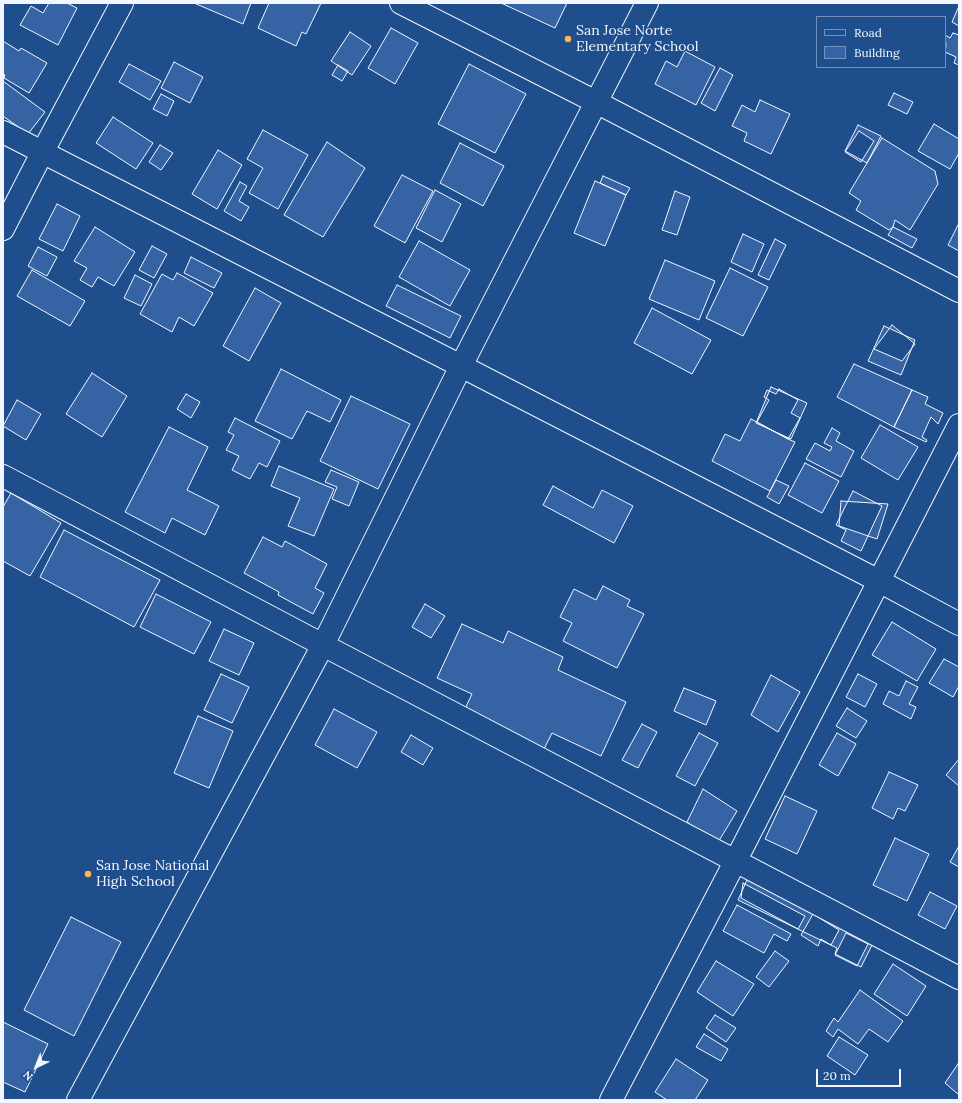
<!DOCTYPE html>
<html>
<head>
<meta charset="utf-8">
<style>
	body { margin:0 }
	#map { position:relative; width:962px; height:1103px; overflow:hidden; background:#1f4e8c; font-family:Lora,serif }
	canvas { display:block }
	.frame { position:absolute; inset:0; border:4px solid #f2f6ff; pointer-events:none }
	.legend { position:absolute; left:816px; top:16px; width:130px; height:52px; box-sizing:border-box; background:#1f4e8c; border:1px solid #7391ba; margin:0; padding:5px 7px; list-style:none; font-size:12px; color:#f2f6ff }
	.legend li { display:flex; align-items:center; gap:8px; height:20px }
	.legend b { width:20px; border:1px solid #7391ba }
	.north { position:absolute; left:16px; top:1047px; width:40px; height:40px; -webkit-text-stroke:3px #1f4e8c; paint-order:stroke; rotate:223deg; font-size:11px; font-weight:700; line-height:16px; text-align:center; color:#f2f6ff }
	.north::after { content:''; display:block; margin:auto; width:14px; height:18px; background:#f2f6ff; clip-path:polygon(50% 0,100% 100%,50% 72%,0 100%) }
	.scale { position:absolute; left:816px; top:1069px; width:85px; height:18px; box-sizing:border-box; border:2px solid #f2f6ff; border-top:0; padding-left:5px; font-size:12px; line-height:14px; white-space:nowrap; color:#f2f6ff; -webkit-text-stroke:3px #1f4e8c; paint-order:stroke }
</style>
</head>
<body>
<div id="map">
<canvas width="962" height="1103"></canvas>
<div class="frame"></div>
<ul class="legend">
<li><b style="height:5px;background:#1f4e8c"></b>Road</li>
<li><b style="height:11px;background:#3563a3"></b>Building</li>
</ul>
<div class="north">N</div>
<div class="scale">20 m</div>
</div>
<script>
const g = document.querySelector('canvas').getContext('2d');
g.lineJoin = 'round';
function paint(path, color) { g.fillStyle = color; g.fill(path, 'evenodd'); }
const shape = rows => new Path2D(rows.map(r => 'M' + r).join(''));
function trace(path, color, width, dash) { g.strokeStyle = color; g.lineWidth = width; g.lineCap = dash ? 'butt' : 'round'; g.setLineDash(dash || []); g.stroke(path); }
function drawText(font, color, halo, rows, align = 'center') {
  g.font = font + ' Lora,serif'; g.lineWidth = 3; g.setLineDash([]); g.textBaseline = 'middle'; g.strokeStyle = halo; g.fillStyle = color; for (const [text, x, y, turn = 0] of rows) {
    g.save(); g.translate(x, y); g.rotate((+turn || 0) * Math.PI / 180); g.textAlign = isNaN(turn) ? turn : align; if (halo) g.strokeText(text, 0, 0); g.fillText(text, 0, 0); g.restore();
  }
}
const building = shape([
	[49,3,67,3,77,8,58,45,20,25,31,6,43,13,49,3],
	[194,3,251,3,243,24,194,3],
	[269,3,321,3,306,34,302,32,296,46,258,28,269,3],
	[501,3,567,3,555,28,501,3],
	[959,6,959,26,952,22,959,6],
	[391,28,418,43,395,84,368,68,391,28],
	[350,32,371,46,352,75,331,61,350,32],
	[953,33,959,35,959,65,954,63,956,57,945,52,946,46,945,35,950,38,953,33],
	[3,41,19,51,21,48,47,63,29,93,4,78,5,75,3,73,3,41],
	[685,51,715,67,696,105,655,84,666,61,677,67,685,51],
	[174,62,203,77,190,103,161,88,174,62],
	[129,64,161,81,150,100,119,82,129,64],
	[469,64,526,94,495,153,438,124,469,64],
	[338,65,348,71,342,81,332,75,338,65],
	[720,68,733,75,715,111,701,103,720,68],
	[3,81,45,112,28,134,3,116,3,81],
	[894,93,913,102,907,114,888,105,894,93],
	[161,94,174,101,167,116,153,109,161,94],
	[760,100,790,114,771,154,744,141,747,133,732,126,742,105,755,112,760,100],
	[113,117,153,143,136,169,96,143,113,117],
	[934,124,959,139,959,153,950,169,918,151,934,124],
	[858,125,881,136,867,163,845,151,858,125],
	[263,130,308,155,278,209,249,193,263,168,247,159,263,130],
	[859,131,874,141,861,162,845,152,859,131],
	[882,138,935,171,938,184,910,230,895,220,893,227,889,230,856,210,861,201,849,193,882,138],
	[327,142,365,168,323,237,284,215,327,142],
	[460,143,504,166,483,206,440,183,460,143],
	[160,145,173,153,161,170,149,162,160,145],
	[218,150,242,165,217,209,192,194,218,150],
	[402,175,433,191,405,243,374,226,402,175],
	[603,176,630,188,626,195,600,183,603,176],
	[595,181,626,195,605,246,574,233,595,181],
	[240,182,247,186,239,201,249,207,241,221,224,211,240,182],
	[435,190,461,204,442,242,416,228,435,190],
	[675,191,690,197,677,235,662,230,675,191],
	[57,204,80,216,63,251,39,239,57,204],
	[959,223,959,251,948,245,959,223],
	[95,227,135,252,114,286,98,277,92,287,80,280,87,268,74,261,95,227],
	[893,227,917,239,912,248,888,235,893,227],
	[743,234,764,244,752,272,731,262,743,234],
	[775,239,786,245,769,280,758,275,775,239],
	[419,241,470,270,450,306,399,277,419,241],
	[152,246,167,254,154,278,139,270,152,246],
	[38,247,57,257,47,276,28,266,38,247],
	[191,257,222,273,214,288,184,273,191,257],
	[665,260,715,281,699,320,649,299,665,260],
	[730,268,768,287,743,336,706,318,730,268],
	[32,270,85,301,70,326,17,296,32,270],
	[177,273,213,293,194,326,179,317,172,332,140,314,162,274,173,280,177,273],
	[135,275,152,284,141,306,124,298,135,275],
	[397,285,461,316,450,338,386,306,397,285],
	[255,288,281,303,249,361,223,346,255,288],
	[652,308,711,340,692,374,634,343,652,308],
	[892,325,915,344,902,361,874,349,892,325],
	[884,326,915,340,901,375,868,361,884,326],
	[854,364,912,390,894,427,837,397,854,364],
	[281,369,341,400,330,422,307,411,292,439,255,421,281,369],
	[92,373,127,396,102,437,66,414,92,373],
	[771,387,807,403,791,439,756,423,771,387],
	[779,389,798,400,791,413,800,418,788,439,757,422,769,400,764,397,767,390,776,394,779,389],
	[912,390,928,397,925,404,943,413,938,424,931,417,922,437,927,440,926,442,894,427,912,390],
	[186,394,200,402,191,418,177,409,186,394],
	[351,396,410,424,378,489,320,461,351,396],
	[17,400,41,414,26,440,3,426,17,400],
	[235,418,280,441,267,467,259,463,250,479,232,470,239,456,226,450,234,435,228,432,235,418],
	[751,419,788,439,795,442,770,491,712,461,725,434,740,441,751,419],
	[880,425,918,447,898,480,861,458,880,425],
	[169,427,208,447,187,490,219,506,205,535,172,518,165,533,125,512,169,427],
	[832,428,840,433,836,441,854,451,841,477,806,459,815,443,830,451,832,447,824,443,832,428],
	[805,463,839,481,822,513,788,495,805,463],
	[279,466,334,489,314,536,288,526,300,498,271,486,279,466],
	[331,470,359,482,349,506,332,499,337,487,325,482,331,470],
	[776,480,789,486,779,504,767,497,776,480],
	[553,486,593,508,602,490,633,506,614,543,543,505,553,486],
	[853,491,882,506,861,551,841,541,846,530,836,525,853,491],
	[11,493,61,523,30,576,3,561,3,507,11,493],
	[841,501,888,504,877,539,839,526,841,501],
	[64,530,160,580,134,627,40,577,64,530],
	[263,537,282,547,285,541,327,564,315,588,324,593,313,614,278,595,279,592,244,573,263,537],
	[603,586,630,600,627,606,644,614,617,668,563,641,572,623,560,617,574,589,596,600,603,586],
	[156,594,211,622,194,654,140,627,156,594],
	[425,604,445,616,431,638,412,627,425,604],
	[892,622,936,649,917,681,872,655,892,622],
	[462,624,503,643,508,631,563,657,558,670,626,702,601,756,552,733,543,751,463,713,472,694,437,678,462,624],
	[224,629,254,643,239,675,209,661,224,629],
	[944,659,959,667,959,686,953,697,929,683,944,659],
	[221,674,249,687,232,723,204,710,221,674],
	[858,674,877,684,865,707,846,697,858,674],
	[771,675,800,692,778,732,751,715,771,675],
	[906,681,918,687,909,704,916,707,911,719,883,704,889,691,899,696,906,681],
	[684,688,716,701,706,725,674,711,684,688],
	[847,708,867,721,856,738,836,726,847,708],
	[334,709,377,732,357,768,315,745,334,709],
	[198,716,233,731,209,788,174,773,198,716],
	[642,724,657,732,638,768,622,760,642,724],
	[699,733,718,743,695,786,676,776,699,733],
	[837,733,856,744,838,776,819,765,837,733],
	[411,735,433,748,423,765,401,752,411,735],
	[959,759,959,786,946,775,959,759],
	[889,772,918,785,905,811,898,808,893,819,872,808,889,772],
	[703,789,737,811,717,844,687,822,703,789],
	[785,796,817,811,797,854,765,839,785,796],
	[895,838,929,854,907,901,873,885,895,838],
	[959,846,959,867,950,862,959,846],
	[747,880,874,941,861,967,835,954,837,948,738,900,747,880],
	[743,883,805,916,798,929,741,898,743,883],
	[930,892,957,906,945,929,918,915,930,892],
	[737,905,791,934,787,941,774,934,764,953,723,931,737,905],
	[813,914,839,930,831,945,821,939,818,946,801,935,813,914],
	[71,917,121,942,74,1036,24,1010,71,917],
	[846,933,868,944,857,966,835,955,846,933],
	[775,951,789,961,769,987,756,977,775,951],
	[716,961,754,984,733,1016,697,992,716,961],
	[893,964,926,986,907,1016,874,994,893,964],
	[860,990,903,1021,888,1042,869,1029,858,1044,838,1029,833,1037,826,1031,834,1018,838,1022,860,990],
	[715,1015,736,1028,726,1042,706,1028,715,1015],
	[3,1022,48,1044,25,1092,3,1082,3,1022],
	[704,1034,728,1049,721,1061,696,1047,704,1034],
	[839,1037,868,1055,855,1075,827,1056,839,1037],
	[676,1059,708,1080,695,1100,667,1100,655,1092,676,1059],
	[958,1064,959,1065,959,1095,945,1083,958,1064]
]);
const minor = shape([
	[401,3,596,102,959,291],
	[3,132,461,366,879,581,959,624],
	[3,229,42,153,122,3],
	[3,476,323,645,959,978],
	[78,1100,323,645,461,366,647,3],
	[611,1100,736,860,959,425]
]);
const markers = [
	[568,39,4,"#ffb74d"],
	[88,874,4,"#ffb74d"]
];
const poiNames = [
	["San Jose Norte",576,31],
	["Elementary School",576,47],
	["San Jose National",96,866],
	["High School",96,882]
];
paint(building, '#3563a3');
trace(building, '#f2f6ff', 1);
trace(minor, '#f2f6ff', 24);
trace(minor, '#1f4e8c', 22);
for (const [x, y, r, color] of markers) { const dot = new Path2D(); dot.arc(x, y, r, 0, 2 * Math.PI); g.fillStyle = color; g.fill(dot); trace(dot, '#1f4e8c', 1.5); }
drawText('14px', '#f2f6ff', '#1f4e8c', poiNames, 'left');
</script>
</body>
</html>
